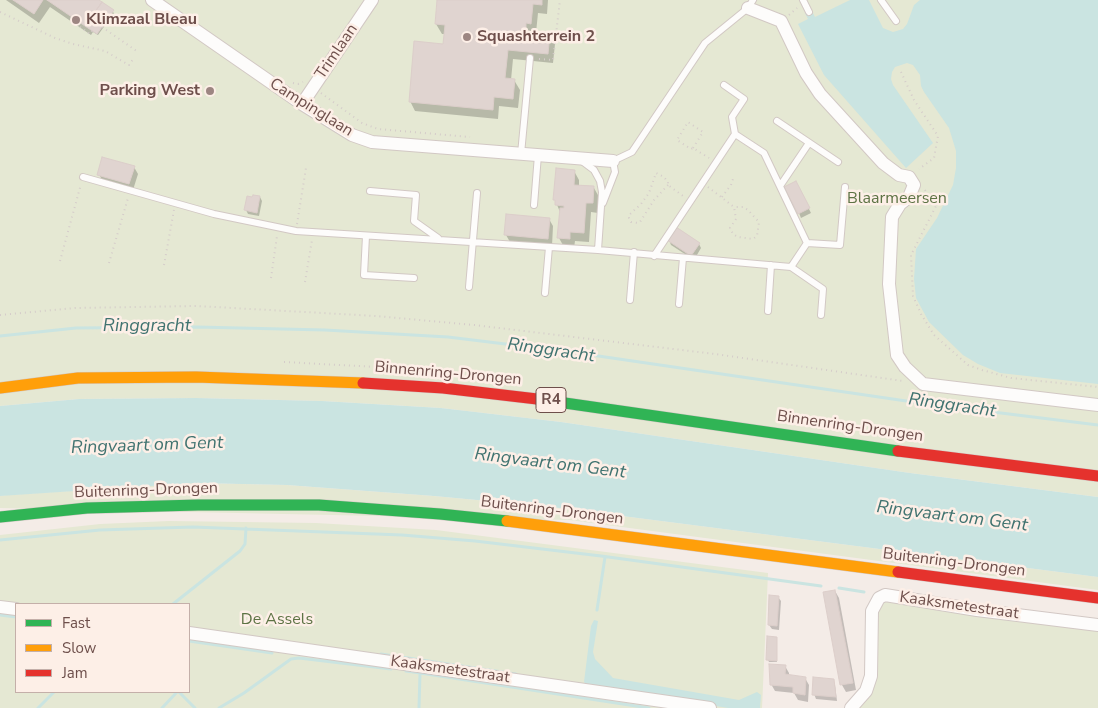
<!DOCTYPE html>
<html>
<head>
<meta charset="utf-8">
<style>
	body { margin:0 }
	#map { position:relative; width:1098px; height:708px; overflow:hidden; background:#f4ece7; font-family:"Nunito Sans",sans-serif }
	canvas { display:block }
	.legend { position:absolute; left:15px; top:603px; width:175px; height:90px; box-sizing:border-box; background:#fdefe7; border:1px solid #c4afa9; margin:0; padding:6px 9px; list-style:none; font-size:15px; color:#6e4f4b }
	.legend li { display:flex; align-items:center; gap:10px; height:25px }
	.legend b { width:25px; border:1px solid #c4afa9 }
</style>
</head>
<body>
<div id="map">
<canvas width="1098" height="708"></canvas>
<ul class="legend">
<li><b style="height:6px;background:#30b455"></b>Fast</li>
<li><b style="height:6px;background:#ff9f0a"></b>Slow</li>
<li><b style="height:6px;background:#e5322d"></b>Jam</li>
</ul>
</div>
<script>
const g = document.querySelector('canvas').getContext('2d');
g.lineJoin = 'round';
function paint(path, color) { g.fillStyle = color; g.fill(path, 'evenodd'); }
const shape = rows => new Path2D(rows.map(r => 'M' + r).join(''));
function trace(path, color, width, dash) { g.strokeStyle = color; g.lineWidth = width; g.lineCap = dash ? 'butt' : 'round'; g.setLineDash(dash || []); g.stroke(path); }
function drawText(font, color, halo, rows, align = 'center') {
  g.font = font + ' "Nunito Sans",sans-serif'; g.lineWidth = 5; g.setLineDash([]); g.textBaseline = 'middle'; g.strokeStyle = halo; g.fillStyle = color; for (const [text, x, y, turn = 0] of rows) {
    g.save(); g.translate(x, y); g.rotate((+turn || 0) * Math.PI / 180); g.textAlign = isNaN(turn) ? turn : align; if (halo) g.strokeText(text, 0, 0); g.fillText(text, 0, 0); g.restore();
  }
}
const green = shape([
	[0,0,1098,0,1098,497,910,473,561,422,441,408,322,401,196,398,79,399,0,406],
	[196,483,287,485,434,496,552,507,1098,577,1098,590,569,520,0,508,0,496,6,495],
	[169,521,316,523,436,530,768,573,762,708,0,708,0,535,100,524],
	[16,604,189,604,189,692,16,692],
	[879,598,1085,626,1098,631,1098,708,851,708,866,691]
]);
const water = shape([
	[850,0,869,0,883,28,893,32,903,29,907,24,914,5,920,0,1098,0,1098,384,1000,373,978,364,963,355,929,322,916,298,914,279,916,249,937,218,953,185,956,168,956,151,949,128,924,92,921,86,920,75,913,65,907,63,895,67,892,72,891,79,893,85,933,143,906,168,824,75,798,24,808,19,805,13,812,11,815,17],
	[196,398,322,401,441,408,561,422,910,473,1098,497,1098,577,552,507,434,496,287,485,196,483,0,496,0,406,79,399],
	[594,620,598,621,593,652,595,659,613,678,739,700,757,692,761,695,760,708,728,708,587,685,584,682,591,626]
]);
const shadow = shape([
	[6,0,97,0,114,13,98,35,93,32,91,35,50,7,39,23],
	[438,0,548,0,547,14,538,13,536,33,549,34,555,44,553,63,513,59,511,80,514,80,520,90,518,108,499,106,498,119,415,111,410,101,444,45,445,34,442,34,436,24],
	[134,167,138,174,133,190,103,182,99,174],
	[574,171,579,180,579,186,594,188,599,197,598,213,591,212,589,242,575,241,574,248,564,247,559,238,560,212,555,200],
	[798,187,811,213,801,218,799,213],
	[260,197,262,201,259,216,248,214,246,210],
	[507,215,549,219,553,226,552,246,510,242,506,235],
	[669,240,699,244,701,248,694,260,671,245],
	[835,591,839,598,856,690,846,692,842,685],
	[778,597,781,601,779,630,772,629,769,625],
	[777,638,777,662,769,662,768,660],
	[785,666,789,673,789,676,805,678,809,685,808,702,798,700,794,693,775,691,771,684],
	[833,680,835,685,837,701,816,699,814,694]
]);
const stream = shape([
	[0,336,76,328,197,327,325,330,448,337,571,352,920,403,1098,425],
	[0,540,100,530,193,527,402,535,475,541,601,556,821,586],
	[839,588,864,592],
	[173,604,240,551,245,544,246,528],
	[597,610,605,557],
	[0,615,16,617],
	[189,641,272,653],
	[381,654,516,674],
	[406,671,420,673],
	[179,692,195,708],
	[38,708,54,692],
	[162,708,177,692],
	[219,708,244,693,291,659,299,658,391,669],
	[419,708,420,673,649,708]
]);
const building = shape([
	[13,0,43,0,34,14,13,0],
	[47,0,99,0,102,2,85,26,47,0],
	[437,0,542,0,542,5,533,4,531,24,526,23,526,31,550,33,548,54,508,50,505,78,515,79,513,99,494,97,493,110,409,102,414,41,443,44,445,25,435,24,437,0],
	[102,2,114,10,97,34,85,26,102,2],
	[102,157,135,166,129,184,97,175,102,157],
	[556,168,575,170,574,185,594,186,593,203,586,203,584,233,570,232,570,239,557,238,560,208,564,208,564,206,555,205,555,200,553,200,556,168],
	[796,181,810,208,798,214,784,187,796,181],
	[253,195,260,196,257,213,244,210,247,196,252,197,253,195],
	[506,214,550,218,548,239,504,235,506,214],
	[676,227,700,243,691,256,667,240,676,227],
	[835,590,853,683,840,685,823,592,835,590],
	[769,595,779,596,777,626,768,625,769,595],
	[767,636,777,637,777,661,766,660,767,636],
	[769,664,786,665,785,674,806,677,805,695,793,693,793,687,770,685,769,664],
	[813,677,834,679,836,697,812,695,813,677]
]);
const path = shape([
	[0,12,55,38,73,44,105,51,129,65,134,58],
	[789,15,797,8],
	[72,18,70,20,90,34,92,31],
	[102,27,138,52],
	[539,59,553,60,560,0],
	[901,72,914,100,938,136,934,158,919,169],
	[293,83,298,84,303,82],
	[321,93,362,123,378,129,470,137],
	[693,148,703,132,688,122,677,140,691,149,693,148,709,158],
	[668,185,654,200,640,222,638,223,631,222,629,218,629,215,641,204,649,193,656,173,664,177,668,182,668,185,683,196],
	[708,187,734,207,736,219,730,228,733,234,738,237,753,239,757,236,759,222,748,210,743,207,734,207],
	[925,190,936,206,911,255,913,296,921,314,934,335,968,365,982,370,1011,378,1098,387],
	[722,197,731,185,734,176],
	[297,224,306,168],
	[60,261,81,184],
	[109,263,128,198],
	[164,265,174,210],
	[271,278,277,236],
	[305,282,312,240],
	[0,315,75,308,197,306,376,316,474,325,715,354,903,381],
	[284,362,432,370]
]);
const lane = shape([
	[803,0,809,12],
	[881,0,896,21],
	[724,85,744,99,732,117,735,134],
	[777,121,838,162],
	[521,154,530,58],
	[582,161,594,170,600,181,602,192,598,250,791,267,823,289,821,315],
	[83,177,214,214,296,231,598,250],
	[780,186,809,143],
	[370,191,416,195,414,221,438,238],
	[603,203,615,172,613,161,632,152,705,43,748,8,753,0],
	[534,205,538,155],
	[366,236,364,275,414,278],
	[807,243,840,245,845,187],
	[654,256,735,134,764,153,807,243,791,267],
	[469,287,477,193],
	[545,293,549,247],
	[630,300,634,252],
	[679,304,683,258],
	[768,311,771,265]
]);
const street = shape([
	[152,0,302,104,352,135,372,142,613,161],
	[748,8,781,21,806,73,820,94,883,163,899,175,909,177,914,185,909,197,900,204,892,217,889,284,897,355,905,367,923,384,1098,405],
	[302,104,372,0],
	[0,607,16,609],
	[189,633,710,708],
	[851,708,866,691,871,676,872,611,879,598,885,595,977,610,1098,625]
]);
const fast = shape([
	[537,399,898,451],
	[0,517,87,508,198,505,319,505,440,514,507,521]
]);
const slow = shape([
	[0,388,78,378,196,377,363,383],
	[507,521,898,572]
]);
const jam = shape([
	[363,383,443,388,537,399],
	[898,451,1098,476],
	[898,572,1098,598]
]);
const markers = [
	[76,20,5,"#9d8682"],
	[467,37,5,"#9d8682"],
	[210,91,5,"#9d8682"]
];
const shields = [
	[551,400,30]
];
const shieldNames = [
	["R4",551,400]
];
const poiNames = [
	["Klimzaal Bleau",86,20],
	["Squashterrein 2",477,37],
	["Parking West",200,91,"right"]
];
const streetNames = [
	["Trimlaan",337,52,-56],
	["Campinglaan",311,108,32],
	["Binnenring-Drongen",448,374,5],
	["Binnenring-Drongen",850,427,8],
	["Buitenring-Drongen",146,491,-2],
	["Buitenring-Drongen",552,511,7],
	["Buitenring-Drongen",954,563,7],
	["Kaaksmetestraat",959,606,8],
	["Kaaksmetestraat",450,670,8]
];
const parkNames = [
	["Blaarmeersen",897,199],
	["De Assels",277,620]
];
const waterNames = [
	["Ringgracht",147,327],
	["Ringgracht",551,351,8],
	["Ringgracht",952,406,8],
	["Ringvaart om Gent",147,446,-2],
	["Ringvaart om Gent",550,464,7],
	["Ringvaart om Gent",952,517,7]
];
paint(green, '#e5e8d3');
paint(water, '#cae4e1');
paint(shadow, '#0003');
trace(stream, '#cae4e1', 3);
paint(building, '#e0d4d0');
trace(building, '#dcceca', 1);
trace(lane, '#d2c8c4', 8);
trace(street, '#d2c8c4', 14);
trace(fast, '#d3c7c5', 12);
trace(slow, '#d3c7c5', 12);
trace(jam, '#d3c7c5', 12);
trace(path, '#d5ccca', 2, [1, 4]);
trace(lane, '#fdfcfb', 6);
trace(street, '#fdfcfb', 12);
trace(fast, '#30b455', 11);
trace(slow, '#ff9f0a', 11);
trace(jam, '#e5322d', 11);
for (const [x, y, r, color] of markers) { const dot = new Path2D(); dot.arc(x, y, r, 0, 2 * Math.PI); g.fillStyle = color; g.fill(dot); trace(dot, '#fdefe7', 2); }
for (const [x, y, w] of shields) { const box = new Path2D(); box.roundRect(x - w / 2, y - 12.5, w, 25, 4); g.fillStyle = '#fdefe7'; g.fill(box); trace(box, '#6e4f4b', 1); }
drawText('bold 15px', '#6e4f4b', null, shieldNames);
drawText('bold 16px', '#6e4f4b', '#fdefe7', poiNames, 'left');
drawText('16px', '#6e4f4b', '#fdefe7', streetNames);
drawText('16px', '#5d7344', '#fdefe7', parkNames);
drawText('italic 18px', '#407370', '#fdefe7', waterNames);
</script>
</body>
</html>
